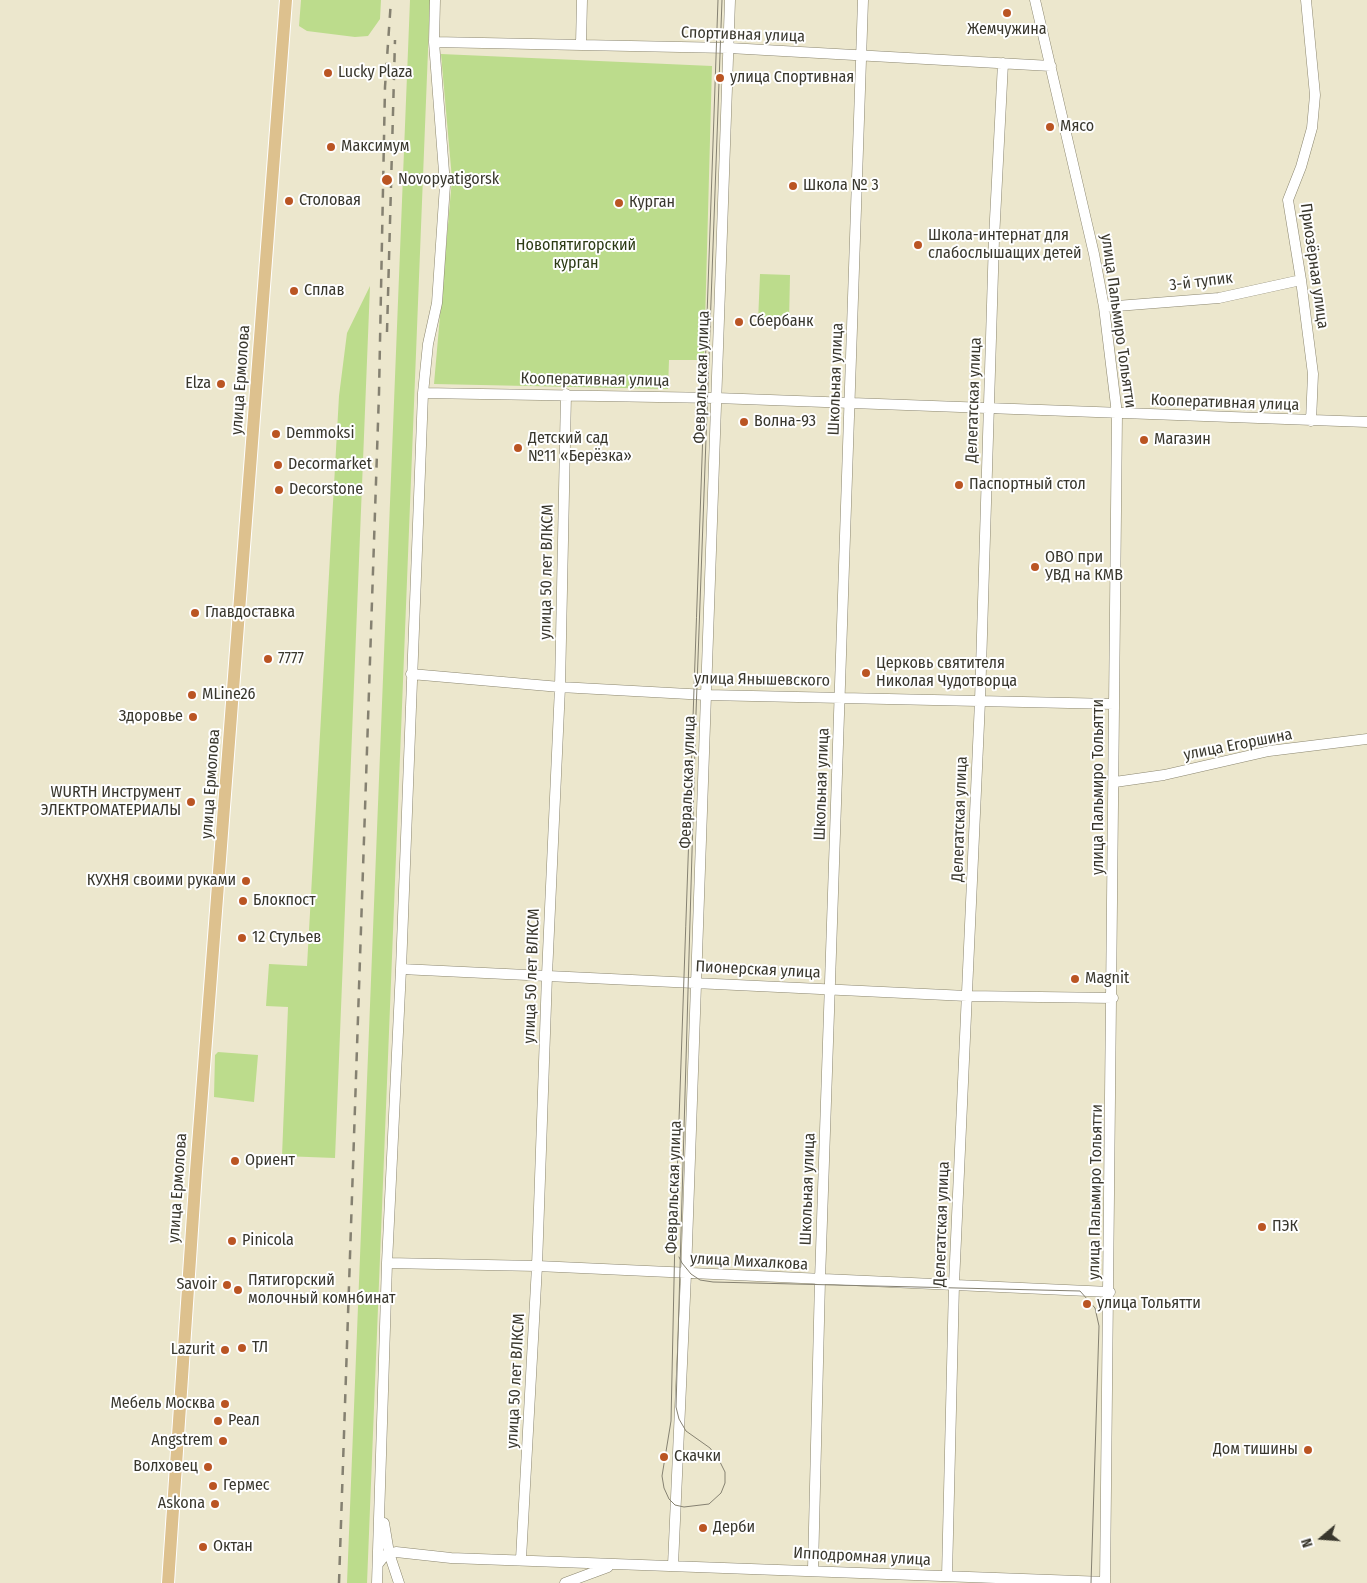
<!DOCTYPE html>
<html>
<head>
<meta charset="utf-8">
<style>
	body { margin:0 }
	#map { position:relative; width:1367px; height:1583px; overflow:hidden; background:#ece7cd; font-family:"Fira Sans Condensed",sans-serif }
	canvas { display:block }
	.north { position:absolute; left:1297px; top:1513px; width:50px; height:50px; -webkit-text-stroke:4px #fff; paint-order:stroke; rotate:252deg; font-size:14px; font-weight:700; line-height:20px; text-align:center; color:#39372d }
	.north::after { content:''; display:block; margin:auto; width:18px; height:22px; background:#39372d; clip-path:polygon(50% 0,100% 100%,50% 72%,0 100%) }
</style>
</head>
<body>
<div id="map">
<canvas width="1367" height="1583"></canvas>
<div class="north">N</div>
</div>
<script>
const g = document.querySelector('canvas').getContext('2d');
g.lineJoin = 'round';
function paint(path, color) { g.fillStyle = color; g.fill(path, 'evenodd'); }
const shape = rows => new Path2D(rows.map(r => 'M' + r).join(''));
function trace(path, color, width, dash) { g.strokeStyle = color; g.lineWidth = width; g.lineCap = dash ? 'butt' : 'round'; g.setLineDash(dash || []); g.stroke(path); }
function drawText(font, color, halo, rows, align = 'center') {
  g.font = font + ' "Fira Sans Condensed",sans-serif'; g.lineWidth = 4; g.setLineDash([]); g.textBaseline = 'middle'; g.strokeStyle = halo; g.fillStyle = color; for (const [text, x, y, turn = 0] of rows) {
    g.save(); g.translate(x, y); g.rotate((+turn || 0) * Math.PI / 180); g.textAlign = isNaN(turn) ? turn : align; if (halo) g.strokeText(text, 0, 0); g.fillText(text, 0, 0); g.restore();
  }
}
const green = shape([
	[301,0,381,0,380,19,368,36,355,37,307,31,299,26],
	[410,0,430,0,404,656,367,1583,347,1583],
	[441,54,712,66,704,360,669,360,668,389,434,384,452,179],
	[760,274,790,275,789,323,758,322],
	[370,286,335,1158,282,1156,288,1007,266,1006,269,964,307,966,339,396,347,333],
	[218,1052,258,1055,254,1102,214,1097,215,1055]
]);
const minor = shape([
	[1035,0,1094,254,1104,307,1117,414,1105,1583],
	[1306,0,1315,95,1312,128,1301,167,1288,200,1301,280,1313,374,1311,421],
	[434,42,729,48,1051,66],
	[581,44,582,0],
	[1104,307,1219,298,1301,280],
	[423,393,716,398,1367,422],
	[411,674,560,687,707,695,1114,704],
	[1115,782,1164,775,1269,751,1367,739],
	[401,969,967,996,1113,998],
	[387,1263,537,1266,1110,1292],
	[384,1523,389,1553,399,1583],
	[521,1559,537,1266,547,975,560,687,566,394],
	[378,1564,385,1555,396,1552,451,1558,1105,1582],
	[673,1565,686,1274,730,0],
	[813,1569,820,1280,863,0],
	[947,1576,954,1284,980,701,994,239,1003,63],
	[377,1583,387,1263,401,969,423,393,428,344,437,303,445,185,434,42,435,0],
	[565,1583,608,1567]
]);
const major = shape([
	[168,1583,196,1171,286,0]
]);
const tram = shape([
	[718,0,675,1235,671,1421,662,1476,664,1488,669,1499,675,1505,684,1507,709,1504,721,1493,725,1483,725,1472,719,1460,710,1448,686,1431,679,1419,676,1407,696,713,722,0],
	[679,1257,682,1263,691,1274,700,1280,713,1282,1080,1291,1095,1308,1099,1326,1091,1583]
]);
const rail = shape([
	[387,332,395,40],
	[339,1583,379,393,385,87,391,0]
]);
const markers = [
	[1007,13,5,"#ba5523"],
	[328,73,5,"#ba5523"],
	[720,78,5,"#ba5523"],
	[1050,127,5,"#ba5523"],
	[331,147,5,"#ba5523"],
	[387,180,6,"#ba5523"],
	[793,186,5,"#ba5523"],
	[289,201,5,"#ba5523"],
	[619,203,5,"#ba5523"],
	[918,245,5,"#ba5523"],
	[294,291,5,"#ba5523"],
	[739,322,5,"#ba5523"],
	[221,384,5,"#ba5523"],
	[744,422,5,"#ba5523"],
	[276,434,5,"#ba5523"],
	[1144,440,5,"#ba5523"],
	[518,448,5,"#ba5523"],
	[278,465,5,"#ba5523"],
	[959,485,5,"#ba5523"],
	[279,490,5,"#ba5523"],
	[1035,567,5,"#ba5523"],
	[195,613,5,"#ba5523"],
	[268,659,5,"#ba5523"],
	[866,673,5,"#ba5523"],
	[192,695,5,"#ba5523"],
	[193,717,5,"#ba5523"],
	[191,802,5,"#ba5523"],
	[246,881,5,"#ba5523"],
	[243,901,5,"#ba5523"],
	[242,938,5,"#ba5523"],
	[1075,979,5,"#ba5523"],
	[235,1161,5,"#ba5523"],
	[1262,1227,5,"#ba5523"],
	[232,1241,5,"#ba5523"],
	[227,1285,5,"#ba5523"],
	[238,1290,5,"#ba5523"],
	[1087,1304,5,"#ba5523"],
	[242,1348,5,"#ba5523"],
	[225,1350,5,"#ba5523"],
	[225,1404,5,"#ba5523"],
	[218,1421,5,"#ba5523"],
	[223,1441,5,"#ba5523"],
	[1308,1450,5,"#ba5523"],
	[664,1457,5,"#ba5523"],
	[208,1467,5,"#ba5523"],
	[213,1486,5,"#ba5523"],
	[215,1504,5,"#ba5523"],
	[703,1528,5,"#ba5523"],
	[203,1547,5,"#ba5523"]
];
const poiNames = [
	["Жемчужина",1007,30,"center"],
	["Lucky Plaza",338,73],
	["улица Спортивная",730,78],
	["Мясо",1060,127],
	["Максимум",341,147],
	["Novopyatigorsk",398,180],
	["Школа № 3",803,186],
	["Столовая",299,201],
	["Курган",629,203],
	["Школа-интернат для",928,236],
	["слабослышащих детей",928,254],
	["Сплав",304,291],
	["Сбербанк",749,322],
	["Elza",211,384,"right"],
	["Волна-93",754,422],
	["Demmoksi",286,434],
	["Детский сад",528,439],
	["№11 «Берёзка»",528,457],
	["Магазин",1154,440],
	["Decormarket",288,465],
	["Паспортный стол",969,485],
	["Decorstone",289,490],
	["ОВО при",1045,558],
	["УВД на КМВ",1045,576],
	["Главдоставка",205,613],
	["7777",278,659],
	["Церковь святителя",876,664],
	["Николая Чудотворца",876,682],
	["MLine26",202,695],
	["Здоровье",183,717,"right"],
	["WURTH Инструмент",181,793,"right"],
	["ЭЛЕКТРОМАТЕРИАЛЫ",181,811,"right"],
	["КУХНЯ своими руками",236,881,"right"],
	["Блокпост",253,901],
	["12 Стульев",252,938],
	["Magnit",1085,979],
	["Ориент",245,1161],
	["ПЭК",1272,1227],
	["Pinicola",242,1241],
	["Пятигорский",248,1281],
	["молочный комнбинат",248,1299],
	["Savoir",217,1285,"right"],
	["улица Тольятти",1097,1304],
	["ТЛ",252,1348],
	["Lazurit",215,1350,"right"],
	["Мебель Москва",215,1404,"right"],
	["Реал",228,1421],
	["Angstrem",213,1441,"right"],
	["Дом тишины",1298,1450,"right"],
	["Скачки",674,1457],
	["Волховец",198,1467,"right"],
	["Гермес",223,1486],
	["Askona",205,1504,"right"],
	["Дерби",713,1528],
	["Октан",213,1547]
];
const streetNames = [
	["Спортивная улица",743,35,2],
	["Приозёрная улица",1314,266,82],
	["3-й тупик",1201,282,-7],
	["улица Пальмиро Тольятти",1118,321,82],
	["Февральская улица",702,377,-88],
	["Школьная улица",836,379,-88],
	["улица Ермолова",241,380,-86],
	["Кооперативная улица",595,380,1],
	["Делегатская улица",974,400,-88],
	["Кооперативная улица",1225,403,2],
	["улица 50 лет ВЛКСМ",547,572,-89],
	["улица Янышевского",762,680,1],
	["улица Егоршина",1238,745,-11],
	["Февральская улица",688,782,-88],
	["улица Ермолова",211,784,-86],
	["Школьная улица",822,784,-88],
	["улица Пальмиро Тольятти",1099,787,-90],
	["Делегатская улица",960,819,-88],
	["Пионерская улица",758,970,3],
	["улица 50 лет ВЛКСМ",532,976,-88],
	["Февральская улица",674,1187,-88],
	["улица Ермолова",178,1188,-86],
	["Школьная улица",808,1189,-88],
	["улица Пальмиро Тольятти",1096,1192,-89],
	["Делегатская улица",942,1224,-88],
	["улица Михалкова",749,1262,3],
	["улица 50 лет ВЛКСМ",516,1381,-87],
	["Ипподромная улица",862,1557,3]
];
const parkNames = [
	["Новопятигорский",576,246],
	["курган",576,264]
];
paint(green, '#bcdc8c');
trace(minor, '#8b866f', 11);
trace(major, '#fff', 14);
trace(minor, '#fff', 10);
trace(major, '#ddc18e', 12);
trace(tram, '#858171', 1);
trace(rail, '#858171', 2.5, [9, 9]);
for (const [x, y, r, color] of markers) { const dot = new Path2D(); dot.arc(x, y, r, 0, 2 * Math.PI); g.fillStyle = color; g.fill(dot); trace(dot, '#fff', 2); }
drawText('16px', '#39372d', '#fff', poiNames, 'left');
drawText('16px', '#39372d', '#fff', streetNames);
drawText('16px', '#2c3b14', '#fff', parkNames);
</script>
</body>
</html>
